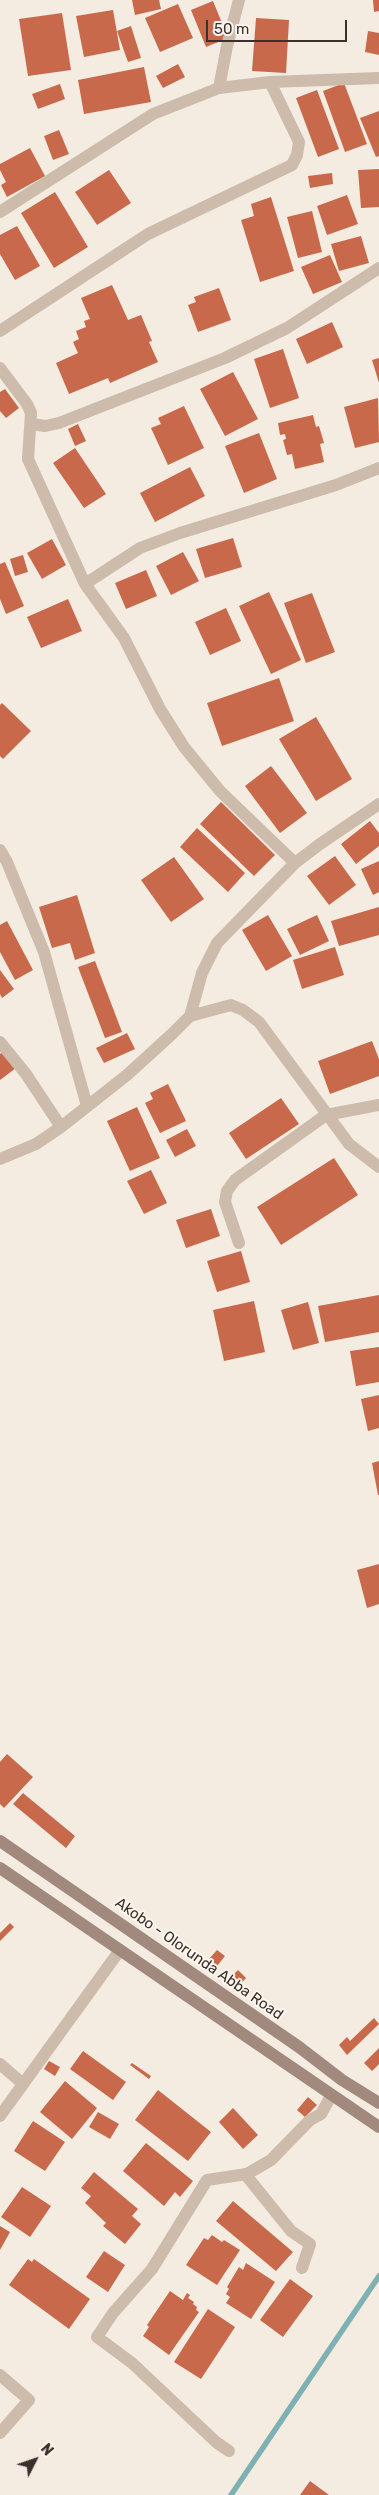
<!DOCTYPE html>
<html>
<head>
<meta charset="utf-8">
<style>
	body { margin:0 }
	#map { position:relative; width:379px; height:2495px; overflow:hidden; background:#f4ebe1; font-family:Rubik,sans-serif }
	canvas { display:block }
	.north { position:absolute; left:10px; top:2435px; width:50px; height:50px; -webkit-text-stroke:4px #fbf5ee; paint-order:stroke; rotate:49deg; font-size:14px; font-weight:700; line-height:20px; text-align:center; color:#3b302b }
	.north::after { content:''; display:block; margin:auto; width:18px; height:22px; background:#3b302b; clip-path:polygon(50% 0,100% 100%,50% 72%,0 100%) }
	.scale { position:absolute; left:206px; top:20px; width:141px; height:22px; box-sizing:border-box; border:2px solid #3b302b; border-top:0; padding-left:6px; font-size:15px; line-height:18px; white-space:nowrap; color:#3b302b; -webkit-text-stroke:4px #fbf5ee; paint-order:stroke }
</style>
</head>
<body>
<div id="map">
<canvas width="379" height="2495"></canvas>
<div class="north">N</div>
<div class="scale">50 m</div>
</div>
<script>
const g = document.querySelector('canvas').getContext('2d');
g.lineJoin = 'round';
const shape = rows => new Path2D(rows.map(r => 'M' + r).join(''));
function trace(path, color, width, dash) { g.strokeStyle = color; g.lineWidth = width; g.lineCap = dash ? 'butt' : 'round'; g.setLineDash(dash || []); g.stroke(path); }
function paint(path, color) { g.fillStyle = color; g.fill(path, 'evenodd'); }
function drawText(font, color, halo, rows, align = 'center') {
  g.font = font + ' Rubik,sans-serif'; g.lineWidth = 4; g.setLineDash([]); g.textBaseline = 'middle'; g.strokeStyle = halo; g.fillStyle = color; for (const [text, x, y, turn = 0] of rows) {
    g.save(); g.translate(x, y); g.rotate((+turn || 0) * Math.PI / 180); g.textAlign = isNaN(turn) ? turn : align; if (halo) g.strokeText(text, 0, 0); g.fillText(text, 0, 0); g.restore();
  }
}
const stream = shape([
	[231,2495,379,2276]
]);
const building = shape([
	[132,0,159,0,161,9,135,15],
	[373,0,379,0,379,11,374,12],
	[213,1,228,38,206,47,191,10],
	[178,4,193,38,160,52,145,18],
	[113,10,120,50,84,57,76,16],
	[62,13,71,70,28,76,19,19],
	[256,18,289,20,286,73,252,71],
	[131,26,141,58,128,62,117,31],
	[368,31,379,33,379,55,365,52],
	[178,64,185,77,163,88,156,76],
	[144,67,151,102,84,114,78,80],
	[344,83,367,144,345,152,323,91],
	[60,84,65,99,38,109,32,94],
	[317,90,339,149,318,157,296,98],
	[379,111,379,156,376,157,360,118],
	[59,130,69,154,53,160,44,136],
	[30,148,45,176,7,197,1,185,6,182,0,170,0,164],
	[379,169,379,207,361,208,358,170],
	[109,170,131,203,97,225,75,192],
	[332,173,333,184,310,188,308,176],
	[55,192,88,247,54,268,21,213],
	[347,195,358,224,327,235,317,206],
	[271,197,294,271,260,282,241,220,254,216,251,204],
	[312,211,322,252,298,258,287,217],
	[17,226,40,266,15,280,0,254,0,235],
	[361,236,369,263,339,271,331,244],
	[330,255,342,282,313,294,301,267],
	[112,285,128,320,141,315,152,341,149,342,158,362,110,383,108,378,69,394,56,363,78,353,73,342,79,339,76,331,86,327,84,321,90,319,81,298],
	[219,288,231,320,198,332,188,305,196,302,194,297],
	[332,322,343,347,307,364,296,339],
	[283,349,299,398,270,408,254,359],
	[379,358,379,383,372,360],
	[233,372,258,419,225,436,200,389],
	[5,389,19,408,6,418,0,411,0,392],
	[378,398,379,442,355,448,344,407],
	[184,406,204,448,168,465,151,428,161,424,158,418],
	[313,415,316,427,319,426,324,443,320,444,324,462,295,469,292,454,287,455,283,440,286,439,285,434,280,435,278,423],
	[78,424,86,441,75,446,68,429],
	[259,433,277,479,244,493,225,446],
	[75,448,106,494,84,508,53,463],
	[190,467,205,496,155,522,140,493],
	[233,538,242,567,205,578,196,549],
	[52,539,66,565,42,579,27,553],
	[183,552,199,581,171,595,156,566],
	[23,555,28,572,15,576,10,559],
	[5,562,24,606,6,614,0,599,0,564],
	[146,570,157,596,126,609,115,583],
	[269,592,301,660,271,674,239,606],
	[312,593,335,652,306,663,284,603],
	[68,599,82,631,41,648,27,617],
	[226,608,241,641,210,655,195,622],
	[279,678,294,721,222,746,207,703],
	[2,703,31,731,3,759,0,756,0,705],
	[316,717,352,779,316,801,279,739],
	[271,766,307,813,280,833,245,786],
	[221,802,275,855,254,876,200,824],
	[370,821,379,833,379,846,356,864,341,844],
	[197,828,245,873,228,892,180,847],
	[335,856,356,885,329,905,307,876],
	[174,857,204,899,171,922,141,880],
	[379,861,379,892,373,895,361,869],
	[77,895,95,953,75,960,70,943,52,948,39,907],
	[379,907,379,935,339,946,331,921],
	[268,915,292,956,266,971,242,930],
	[317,915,329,941,300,955,287,929],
	[7,921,33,970,15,980,0,952,0,925],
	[335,947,344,975,302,989,293,960],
	[95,961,122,1032,105,1038,78,967],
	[0,970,14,989,2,998,0,994],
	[127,1033,135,1049,104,1063,96,1048],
	[372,1041,379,1059,379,1076,330,1094,318,1061],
	[3,1052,16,1068,0,1080,0,1054],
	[168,1084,186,1121,160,1133,145,1103,153,1099,150,1093],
	[281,1098,299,1124,246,1159,229,1133],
	[137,1107,160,1158,130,1171,107,1121],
	[187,1129,196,1146,175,1157,166,1140],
	[334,1158,358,1195,281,1245,257,1207],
	[151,1170,167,1203,144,1214,127,1181],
	[211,1209,220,1236,186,1248,176,1220],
	[241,1251,250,1282,217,1292,207,1261],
	[379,1295,379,1332,325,1342,318,1306],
	[254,1301,265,1352,224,1361,213,1310],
	[308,1302,319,1343,293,1350,281,1310],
	[379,1347,379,1382,356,1386,350,1351],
	[379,1395,379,1428,368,1431,361,1399],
	[379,1461,379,1495,378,1495,372,1463],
	[379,1564,379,1604,367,1608,357,1570],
	[7,1754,33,1777,4,1808,0,1804,0,1762],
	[23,1793,75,1836,66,1848,13,1804],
	[10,1923,14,1927,0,1941,0,1933],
	[217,1950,225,1956,217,1966,209,1959],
	[238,1970,246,1978,239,1986,231,1977],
	[374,2018,379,2024,347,2055,339,2045,347,2037,350,2041],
	[379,2048,379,2064,372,2071,364,2063],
	[83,2051,126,2082,113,2100,70,2069],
	[49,2061,60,2067,55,2076,44,2069],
	[132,2063,151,2076,149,2079,130,2065],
	[65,2081,97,2108,72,2139,40,2112],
	[158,2090,211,2132,188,2161,135,2120],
	[308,2097,317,2105,305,2117,297,2110],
	[233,2108,258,2135,243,2149,219,2122],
	[98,2112,119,2124,110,2139,89,2127],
	[33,2121,65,2142,45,2171,14,2151],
	[146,2143,193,2181,180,2197,175,2192,164,2206,123,2171],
	[94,2172,138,2209,132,2216,141,2224,125,2244,103,2226,106,2223,85,2203,91,2196,81,2188],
	[22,2187,51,2206,30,2237,1,2217],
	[233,2201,293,2252,276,2271,216,2221],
	[0,2226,10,2232,0,2250],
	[212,2235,222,2242,224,2240,240,2250,217,2285,186,2265,204,2238,208,2240],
	[104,2251,125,2265,108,2292,86,2277],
	[28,2259,32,2262,34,2259,90,2299,69,2329,9,2285],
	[246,2263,275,2282,251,2319,226,2303,230,2297,226,2294,229,2289,227,2287,239,2267,243,2270],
	[290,2279,313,2296,283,2337,260,2320],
	[170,2291,183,2300,187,2293,190,2295,188,2298,194,2302,193,2304,197,2307,196,2310,199,2312,169,2355,143,2336,149,2327,147,2325],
	[208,2309,235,2327,201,2379,174,2362],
	[310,2481,329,2495,300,2495]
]);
const minor = shape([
	[219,88,227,46,239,0],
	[0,212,153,114,219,88,270,82,379,78],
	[0,331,148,234,292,165,297,155,299,142,270,82],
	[0,368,27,404,31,413,28,459,85,584],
	[32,424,45,426,59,423,225,358,287,328,379,268],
	[0,850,7,862,44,952,87,1106],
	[295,863,220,791,184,747,160,709,124,638,85,584,140,548,180,533,336,485,379,468],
	[190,1016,231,1005,243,1010,259,1022,349,1144,379,1167],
	[0,1042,26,1074,61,1127],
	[0,1159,36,1144,61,1127,127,1075,172,1034,190,1016,202,973,217,943,295,863,320,844,379,804],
	[239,1243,225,1202,227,1191,235,1180,326,1115,379,1105],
	[0,2064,22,2083],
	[0,2116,120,1950],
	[245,2174,291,2231,310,2244,302,2268],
	[0,2375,29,2400,0,2433],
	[229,2451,216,2442,132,2363,97,2337,113,2313,152,2269,207,2180,247,2174,271,2160,310,2120,321,2114,331,2096]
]);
const secondary = shape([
	[0,1841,299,2047,342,2080,379,2103],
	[0,1868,379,2127]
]);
const streetNames = [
	["Akobo - Olorunda Abba Road",199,1959,35]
];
trace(stream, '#7fb0b2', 5.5);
paint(building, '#c8694b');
trace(minor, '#cdbbac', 12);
trace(secondary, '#a18a7d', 12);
drawText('15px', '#3b302b', '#fbf5ee', streetNames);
</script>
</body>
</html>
